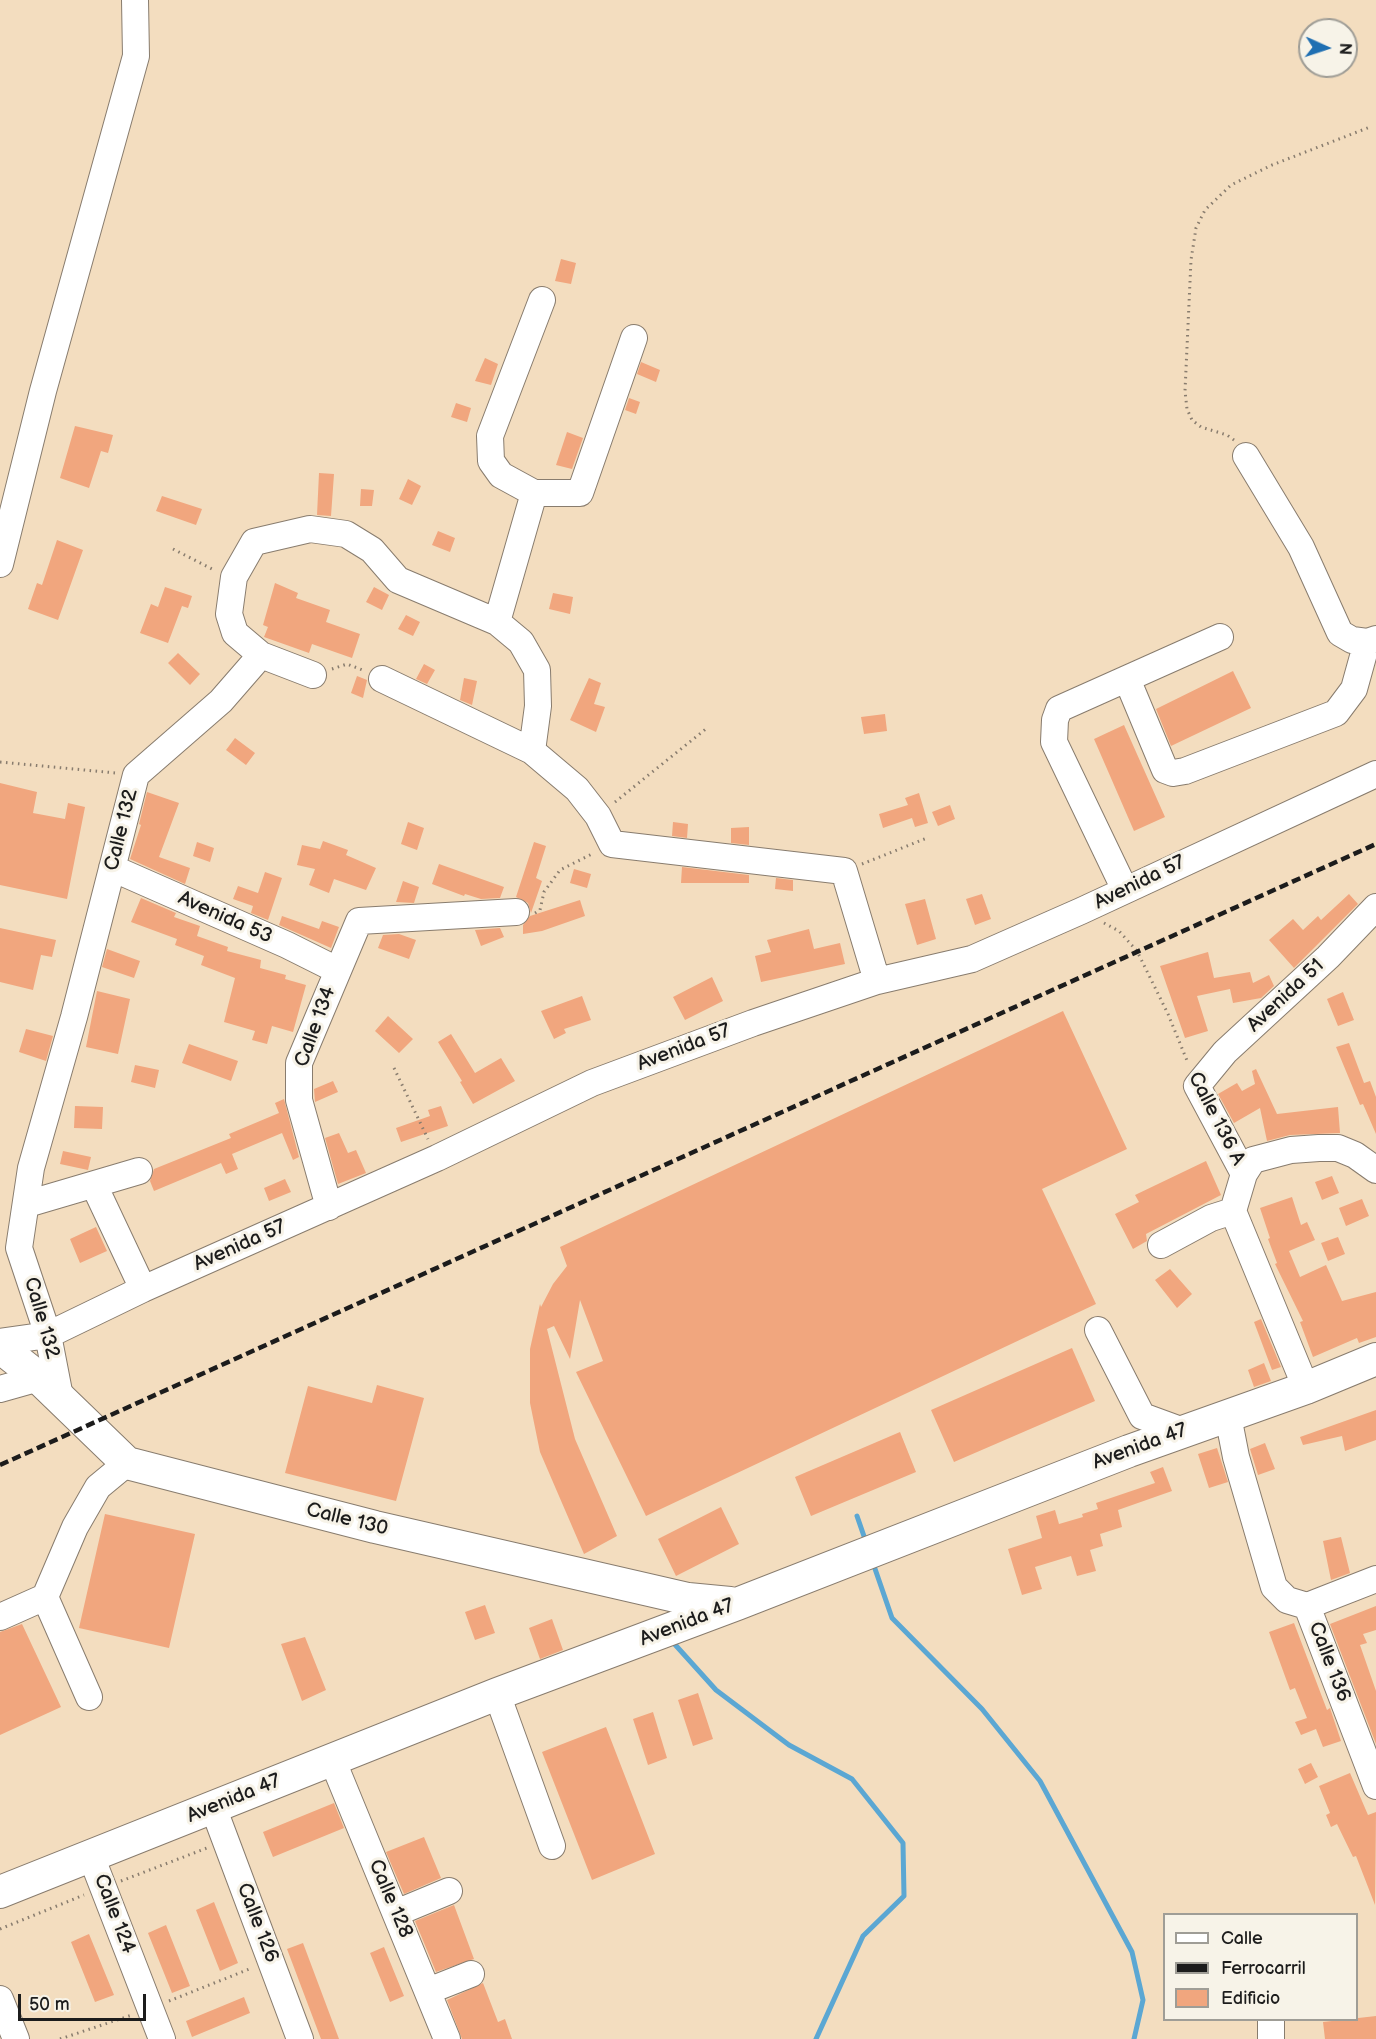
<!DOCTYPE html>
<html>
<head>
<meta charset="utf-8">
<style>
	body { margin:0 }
	#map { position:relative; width:1376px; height:2039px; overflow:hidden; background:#f3ddbf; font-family:"Balsamiq Sans",sans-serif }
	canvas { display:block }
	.legend { position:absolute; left:1163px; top:1913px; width:195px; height:108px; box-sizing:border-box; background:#f7f3e8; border:2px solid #9f9d96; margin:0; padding:8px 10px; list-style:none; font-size:18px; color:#1c1c1c }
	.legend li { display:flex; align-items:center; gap:12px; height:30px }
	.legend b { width:30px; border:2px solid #9f9d96 }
	.north { position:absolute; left:1298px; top:18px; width:60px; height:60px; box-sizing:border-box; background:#f7f3e8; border:2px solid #9f9d96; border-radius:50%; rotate:93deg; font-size:16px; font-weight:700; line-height:24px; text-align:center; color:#1c1c1c }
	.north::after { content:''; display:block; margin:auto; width:21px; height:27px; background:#1f6fb2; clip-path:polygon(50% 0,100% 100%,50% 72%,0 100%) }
	.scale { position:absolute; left:18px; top:1994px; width:128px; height:27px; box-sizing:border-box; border:3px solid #1c1c1c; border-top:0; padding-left:8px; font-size:18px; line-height:21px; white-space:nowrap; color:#1c1c1c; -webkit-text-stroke:4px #f7f3e8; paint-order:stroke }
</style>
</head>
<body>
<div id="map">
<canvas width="1376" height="2039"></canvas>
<ul class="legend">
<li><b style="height:8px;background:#fff"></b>Calle</li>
<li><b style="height:8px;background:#1c1c1c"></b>Ferrocarril</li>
<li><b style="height:16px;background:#f1a67e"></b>Edificio</li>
</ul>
<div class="north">N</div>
<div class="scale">50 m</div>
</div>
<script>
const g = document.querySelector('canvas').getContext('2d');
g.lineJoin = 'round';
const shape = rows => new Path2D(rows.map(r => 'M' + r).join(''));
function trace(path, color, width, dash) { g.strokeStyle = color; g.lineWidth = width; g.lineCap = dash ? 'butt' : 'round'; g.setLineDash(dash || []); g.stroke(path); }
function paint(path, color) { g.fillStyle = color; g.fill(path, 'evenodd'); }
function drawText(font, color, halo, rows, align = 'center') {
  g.font = font + ' "Balsamiq Sans",sans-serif'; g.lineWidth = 6; g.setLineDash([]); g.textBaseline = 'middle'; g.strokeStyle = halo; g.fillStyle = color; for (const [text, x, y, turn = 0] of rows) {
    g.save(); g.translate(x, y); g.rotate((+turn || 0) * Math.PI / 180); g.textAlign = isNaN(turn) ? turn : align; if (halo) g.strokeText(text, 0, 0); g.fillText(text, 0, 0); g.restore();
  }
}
const stream = shape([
	[857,1516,866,1542],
	[873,1563,892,1618,982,1709,1040,1781,1132,1952,1143,2000,1134,2039],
	[670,1639,716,1690,789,1745,852,1779,903,1843,904,1896,863,1936,816,2039]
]);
const building = shape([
	[561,259,576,263,571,284,555,281],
	[485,358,498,364,491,385,475,381],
	[641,362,660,370,656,382,637,374],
	[629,398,640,402,636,414,625,410],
	[456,403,471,408,467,422,451,417],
	[75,426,113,435,108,453,101,451,89,488,60,478],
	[567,432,583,438,572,469,556,465],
	[319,473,334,474,331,516,317,515],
	[408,479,421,486,412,505,399,499],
	[361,489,374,490,372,506,360,506],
	[162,496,202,509,196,525,156,511],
	[438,531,455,538,450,552,432,545],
	[57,540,83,550,58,620,28,609,37,583,42,585],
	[275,583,298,593,296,598,330,610,326,622,360,634,352,658,312,644,309,653,264,637,268,627,263,625],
	[165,587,192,596,188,608,182,606,168,643,140,633,151,604,158,607],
	[374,587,389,595,382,610,366,602],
	[553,593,573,597,570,614,549,609],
	[406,615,420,622,413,636,398,629],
	[178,653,200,674,190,685,168,663],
	[424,664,435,670,427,684,416,679],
	[1233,671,1251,708,1171,746,1156,709],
	[357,676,367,680,363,698,351,693],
	[464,678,477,681,472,705,460,700],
	[589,678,601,683,594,704,605,707,596,732,570,720],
	[885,714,887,731,864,734,861,717],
	[1124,725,1165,817,1134,831,1094,739],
	[235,738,255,753,246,765,226,750],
	[0,783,37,792,33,813,65,819,68,803,85,807,67,899,0,885],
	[147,792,179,803,159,857,190,868,185,884,130,859,141,825,139,824],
	[919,793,928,823,915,827,912,818,883,828,879,814,908,805,905,798],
	[950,805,955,819,938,826,932,812],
	[408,822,424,828,417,850,401,844],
	[673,822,688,824,687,838,672,836],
	[749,827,749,845,731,843,731,828],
	[323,841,348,850,346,855,376,868,366,890,334,879,329,893,309,885,315,869,297,865,302,845,320,849],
	[197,842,214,848,210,862,193,856],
	[534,842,546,846,536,878,542,881,531,913,528,903,516,897],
	[439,864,504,887,500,898,481,899,465,894,464,896,432,884],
	[682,867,749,875,749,883,681,883],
	[574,869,591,874,587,888,570,883],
	[265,872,282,878,268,920,251,913,253,906,233,899,238,886,258,893],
	[776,878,793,880,793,891,775,889],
	[403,881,419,887,414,903,396,902],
	[982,894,991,919,975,925,966,899],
	[1349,894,1358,904,1294,968,1269,940,1293,919,1303,930,1318,916,1321,920],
	[141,898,176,913,174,917,200,926,197,936,228,947,227,951,261,960,260,968,286,975,285,979,306,985,293,1032,272,1026,267,1044,252,1040,255,1031,224,1022,235,978,201,965,204,956,175,945,177,939,131,922],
	[925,899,936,939,917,945,905,904],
	[580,900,585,916,542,931,523,934,523,925,530,916],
	[282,916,319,929,322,921,339,927,331,948,279,925],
	[0,928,56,940,52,957,41,955,33,990,0,982],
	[500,928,504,937,481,946,475,930],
	[809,929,814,949,840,943,845,964,761,982,755,956,771,952,767,940],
	[399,934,416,940,409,959,378,948,383,935],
	[107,949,140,961,134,978,102,967],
	[1208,952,1214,978,1250,972,1253,983,1269,975,1274,986,1261,998,1233,1003,1230,989,1197,996,1208,1031,1185,1038,1160,966],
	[712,977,723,1001,685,1020,673,997],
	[97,991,130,999,118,1054,86,1047],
	[1343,992,1354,1020,1338,1026,1327,999],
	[582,996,591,1020,564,1029,566,1033,554,1039,541,1011],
	[1063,1011,1127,1149,1042,1189,1096,1304,646,1516,576,1372,603,1361,580,1300,570,1359,554,1326,547,1329,575,1439,617,1536,584,1554,540,1452,530,1403,530,1349,540,1304,541,1307,553,1284,567,1266,560,1247],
	[388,1016,413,1039,399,1053,375,1031],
	[26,1029,53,1036,46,1061,19,1052],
	[451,1034,475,1073,501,1058,515,1081,473,1104,460,1082,462,1081,438,1042],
	[1349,1043,1364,1083,1370,1081,1376,1097,1376,1134,1363,1104,1360,1105,1336,1047],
	[189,1044,238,1061,231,1081,182,1063],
	[135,1065,159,1070,155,1088,131,1082],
	[1256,1069,1277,1114,1338,1107,1340,1133,1290,1135,1267,1141,1260,1108,1234,1123,1218,1094,1237,1083,1242,1091,1255,1084,1252,1071],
	[333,1081,338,1092,315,1102,314,1089],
	[284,1099,299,1157,293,1160,282,1133,232,1154,238,1169,226,1174,221,1163,154,1191,150,1181,154,1169,231,1138,229,1134,279,1113,275,1103],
	[75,1106,103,1107,102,1129,74,1128],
	[441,1106,448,1126,401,1142,396,1128,430,1116,428,1110],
	[339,1133,348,1153,356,1150,366,1173,338,1184,325,1138],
	[63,1151,91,1157,88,1170,60,1164],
	[1206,1161,1221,1195,1146,1234,1147,1241,1133,1249,1115,1214,1139,1202,1135,1195],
	[1332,1176,1339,1193,1322,1200,1315,1182],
	[285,1179,291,1192,269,1201,264,1188],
	[1292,1197,1301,1225,1307,1222,1315,1240,1289,1251,1300,1277,1326,1265,1342,1301,1376,1292,1376,1337,1359,1343,1357,1338,1313,1357,1300,1322,1303,1321,1275,1264,1277,1263,1268,1239,1270,1238,1260,1208],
	[1362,1199,1369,1216,1346,1226,1339,1208],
	[96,1227,107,1251,80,1263,70,1239],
	[1338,1237,1345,1254,1328,1261,1321,1243],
	[1170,1269,1192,1294,1177,1308,1155,1280],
	[1261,1319,1281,1367,1272,1370,1254,1322],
	[1072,1348,1095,1401,954,1462,931,1410],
	[1264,1363,1271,1381,1254,1387,1248,1370],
	[377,1385,424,1398,396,1501,285,1473,308,1386,372,1403],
	[1376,1410,1376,1440,1345,1451,1342,1436,1303,1445,1300,1437],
	[900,1432,916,1472,811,1516,795,1477],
	[1265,1443,1275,1469,1258,1475,1250,1449],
	[1217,1448,1228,1482,1209,1488,1198,1454],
	[1163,1467,1172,1491,1118,1510,1122,1527,1100,1534,1103,1546,1090,1550,1096,1571,1077,1576,1071,1556,1035,1567,1042,1589,1022,1595,1008,1549,1042,1538,1036,1516,1055,1510,1059,1524,1083,1517,1082,1514,1098,1509,1096,1503,1155,1483,1150,1472],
	[721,1507,739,1544,676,1576,658,1539],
	[105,1514,195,1534,169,1648,79,1628],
	[1341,1537,1350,1573,1331,1580,1323,1541],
	[485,1605,495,1633,475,1640,465,1612],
	[1376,1606,1376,1630,1363,1634,1367,1643,1360,1645,1376,1691,1376,1744,1330,1624],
	[552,1619,563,1650,540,1659,529,1628],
	[1294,1623,1327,1710,1330,1708,1341,1741,1323,1747,1316,1729,1301,1735,1295,1722,1307,1718,1295,1688,1290,1690,1269,1632],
	[22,1624,61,1707,0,1735,0,1632],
	[305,1637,326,1690,302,1701,281,1644],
	[698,1693,713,1739,693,1746,678,1700],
	[653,1712,667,1758,648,1765,633,1719],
	[606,1727,655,1854,592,1880,542,1752],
	[1311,1763,1318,1777,1305,1784,1298,1769],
	[1350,1773,1368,1815,1376,1812,1375,1905,1356,1856,1353,1857,1337,1824,1331,1827,1326,1815,1330,1813,1319,1786],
	[334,1803,344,1828,273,1857,263,1832],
	[424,1837,441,1878,404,1894,386,1852],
	[214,1902,238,1963,220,1971,196,1910],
	[454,1905,474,1959,436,1972,415,1921],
	[166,1925,190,1986,172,1993,148,1933],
	[89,1934,114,1995,95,2002,71,1942],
	[303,1943,339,2039,321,2039,287,1949],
	[384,1947,404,1996,390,2002,370,1953],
	[483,1983,498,2022,505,2019,512,2039,462,2039,447,2000],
	[244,1997,250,2013,192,2037,186,2021],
	[1376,2016,1376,2039,1325,2039,1323,2022]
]);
const path = shape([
	[1234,440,1227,435,1201,427,1192,420,1187,409,1185,391,1191,260,1196,228,1205,210,1231,185,1272,165,1370,127],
	[173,549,214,570],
	[332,669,347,664,365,671],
	[0,762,116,773],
	[615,802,707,728],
	[862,864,927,838],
	[535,913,540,910,544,892,560,870,594,853],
	[1104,923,1119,931,1137,951,1168,1014,1188,1063],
	[394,1068,428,1139],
	[121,1881,207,1848],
	[0,1929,84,1895],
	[169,2001,252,1968],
	[60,2039,132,2015]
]);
const minor = shape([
	[1246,456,1301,547,1340,633,1352,640,1367,642,1376,639],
	[534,493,580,493,634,338],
	[0,564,43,391,136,56,135,0],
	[497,622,534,493,501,475,491,461,490,436,542,300],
	[261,655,313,675],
	[382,679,532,751,577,789,598,816,612,844,844,871,877,981],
	[1127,679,1165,770,1173,773,1185,771,1336,713,1354,689,1367,642],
	[112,868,287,945,337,970],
	[1125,890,1054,742,1055,720,1059,709,1220,637],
	[1244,1174,1197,1086,1225,1052,1328,957,1376,907],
	[94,1185,143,1289],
	[27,1204,139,1171],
	[329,1207,299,1100,299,1063,359,921,516,912],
	[1161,1245,1211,1218,1233,1211],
	[1098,1330,1142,1416,1183,1431],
	[0,1342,48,1335,143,1289,437,1158,592,1083,753,1023,877,981,972,959,1081,911,1376,774],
	[1306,1388,1233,1211,1244,1174,1253,1160,1291,1150,1319,1148,1338,1148,1355,1155,1376,1170],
	[0,1389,39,1378],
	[61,1402,48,1335,19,1248,31,1168,74,1017,136,775,221,701,261,655,235,633,229,614,234,577,254,542,310,529,346,534,372,550,398,580,497,622,521,642,537,670,538,706,532,751],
	[1228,1416,1236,1457,1274,1587,1287,1600,1307,1606,1376,1786],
	[1307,1606,1376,1579],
	[0,1617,45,1597],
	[497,1694,552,1846],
	[89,1697,45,1597,75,1527,98,1487,127,1463],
	[332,1759,447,2039],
	[213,1807,300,2039],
	[91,1856,162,2039],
	[396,1913,449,1891],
	[428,1991,471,1974],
	[0,1999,16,2039],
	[1271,2020,1271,2039]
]);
const major = shape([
	[0,1347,39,1378,127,1463,375,1527,688,1599,730,1603],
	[0,1892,497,1694,737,1604,1129,1451,1306,1388,1376,1359]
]);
const rail = shape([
	[0,1465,1376,844]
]);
const streetNames = [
	["Calle 132",122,830,-76],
	["Avenida 57",1140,883,-26],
	["Avenida 53",225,918,24],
	["Avenida 51",1286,996,-43],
	["Calle 134",316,1027,-70],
	["Avenida 57",684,1048,-21],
	["Calle 136 A",1216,1119,63],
	["Avenida 57",240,1246,-24],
	["Calle 132",41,1318,74],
	["Avenida 47",1140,1447,-20],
	["Calle 130",347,1520,14],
	["Avenida 47",687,1623,-21],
	["Calle 136",1329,1662,69],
	["Avenida 47",234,1799,-22],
	["Calle 128",390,1899,67],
	["Calle 124",114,1914,69],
	["Calle 126",257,1923,69]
];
trace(stream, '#5ba7d3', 5);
paint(building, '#f1a67e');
trace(minor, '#887c6e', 28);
trace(major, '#887c6e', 34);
trace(path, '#887c6e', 3, [1.5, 4.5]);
trace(minor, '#fff', 26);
trace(major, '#fff', 32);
trace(rail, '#1c1c1c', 4.5, [9, 4.5]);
drawText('20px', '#1c1c1c', '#f7f3e8', streetNames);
</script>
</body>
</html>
